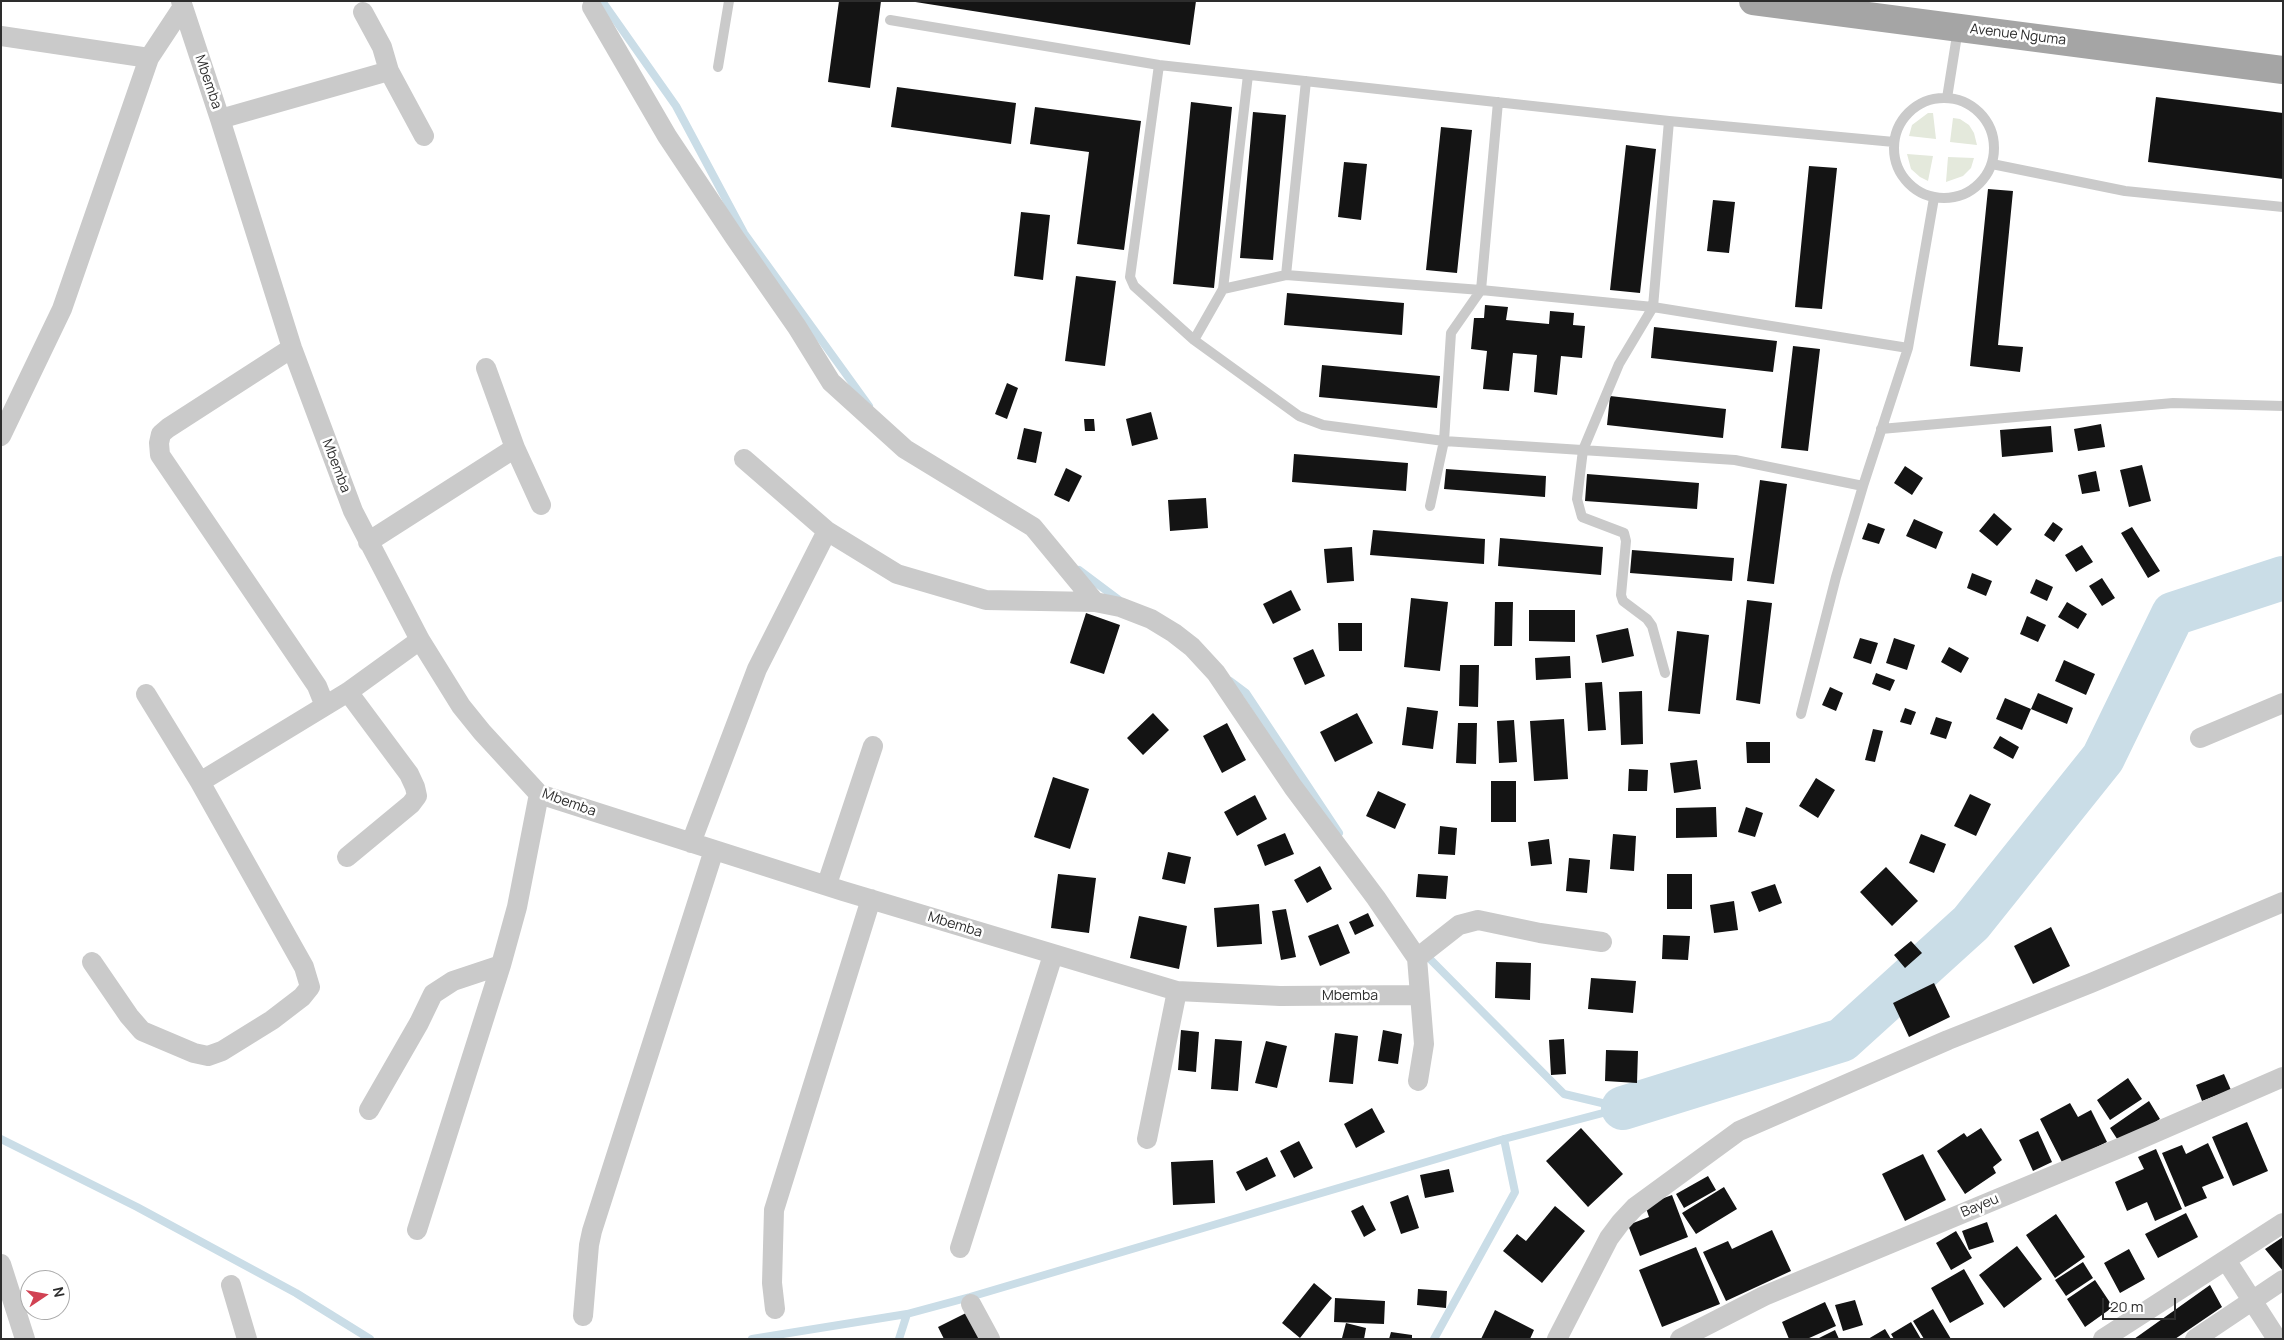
<!DOCTYPE html>
<html>
<head>
<meta charset="utf-8">
<style>
	body { margin:0 }
	#map { position:relative; width:2284px; height:1340px; overflow:hidden; background:#fff; font-family:Manrope,sans-serif }
	canvas { display:block }
	.frame { position:absolute; inset:0; border:2px solid #2d2d2d; pointer-events:none }
	.north { position:absolute; left:20px; top:1270px; width:50px; height:50px; box-sizing:border-box; background:#fff; border:1px solid #ababab; border-radius:50%; rotate:78deg; font-size:14px; font-weight:700; line-height:20px; text-align:center; color:#2d2d2d }
	.north::after { content:''; display:block; margin:auto; width:18px; height:22px; background:#d14253; clip-path:polygon(50% 0,100% 100%,50% 72%,0 100%) }
	.scale { position:absolute; left:2102px; top:1298px; width:74px; height:22px; box-sizing:border-box; border:2px solid #2d2d2d; border-top:0; padding-left:6px; font-size:15px; line-height:18px; white-space:nowrap; color:#2d2d2d; -webkit-text-stroke:4px #fff; paint-order:stroke }
</style>
</head>
<body>
<div id="map">
<canvas width="2284" height="1340"></canvas>
<div class="frame"></div>
<div class="north">N</div>
<div class="scale">20 m</div>
</div>
<script>
const g = document.querySelector('canvas').getContext('2d');
g.lineJoin = 'round';
function paint(path, color) { g.fillStyle = color; g.fill(path, 'evenodd'); }
const shape = rows => new Path2D(rows.map(r => 'M' + r).join(''));
function trace(path, color, width, dash) { g.strokeStyle = color; g.lineWidth = width; g.lineCap = dash ? 'butt' : 'round'; g.setLineDash(dash || []); g.stroke(path); }
function drawText(font, color, halo, rows, align = 'center') {
  g.font = font + ' Manrope,sans-serif'; g.lineWidth = 5; g.setLineDash([]); g.textBaseline = 'middle'; g.strokeStyle = halo; g.fillStyle = color; for (const [text, x, y, turn = 0] of rows) {
    g.save(); g.translate(x, y); g.rotate((+turn || 0) * Math.PI / 180); g.textAlign = isNaN(turn) ? turn : align; if (halo) g.strokeText(text, 0, 0); g.fillText(text, 0, 0); g.restore();
  }
}
const green = shape([
	[1928,113,1933,113,1936,139,1909,136,1912,125],
	[1953,118,1960,119,1969,125,1974,133,1977,145,1950,142],
	[1907,154,1933,156,1928,181,1920,177,1911,169],
	[1948,157,1974,158,1971,168,1963,176,1946,182]
]);
const stream = shape([
	[602,1,676,106,744,233,869,406],
	[1079,570,1119,600],
	[1230,681,1246,693,1339,833],
	[1425,954,1564,1094,1623,1108],
	[1,1139,137,1207,296,1293,370,1339],
	[752,1339,907,1314,970,1297,1504,1139,1622,1108],
	[899,1339,907,1314],
	[1434,1339,1515,1192,1504,1139]
]);
const river = shape([
	[1623,1108,1842,1040,1971,923,2103,758,2173,614,2283,578]
]);
const building = shape([
	[839,1,881,1,870,88,828,82],
	[909,1,1196,1,1190,45],
	[897,87,1016,103,1011,144,891,127],
	[2156,97,2283,113,2283,179,2148,162],
	[1191,102,1232,107,1214,288,1173,284],
	[1035,107,1141,121,1124,250,1077,244,1089,152,1030,144],
	[1253,112,1286,115,1273,260,1240,258],
	[1441,127,1472,130,1457,273,1426,270],
	[1626,145,1656,149,1640,293,1610,290],
	[1344,162,1367,164,1361,220,1338,217],
	[1809,166,1837,168,1822,309,1795,307],
	[1988,189,2013,191,1998,345,2023,347,2020,372,1970,366],
	[1713,200,1735,202,1729,253,1707,251],
	[1021,212,1050,215,1043,280,1014,276],
	[1076,276,1116,281,1105,366,1065,361],
	[1287,293,1404,303,1402,335,1284,325],
	[1485,305,1508,307,1506,320,1549,324,1550,311,1574,313,1573,325,1585,326,1582,358,1561,356,1557,395,1534,392,1537,355,1513,353,1509,391,1483,389,1487,351,1471,349,1474,318,1484,318],
	[1654,327,1777,341,1773,372,1651,358],
	[1793,346,1820,349,1808,451,1781,448],
	[1322,365,1440,376,1437,408,1319,397],
	[1007,383,1018,388,1007,419,995,414],
	[1610,396,1726,409,1723,438,1607,425],
	[1151,412,1158,439,1132,446,1126,419],
	[1084,419,1094,419,1095,431,1085,431],
	[2101,424,2105,447,2078,451,2074,429],
	[2051,426,2053,452,2002,457,2000,430],
	[1024,428,1042,432,1036,463,1017,459],
	[1294,454,1408,463,1406,491,1292,482],
	[2142,465,2151,501,2129,507,2120,470],
	[1905,466,1923,478,1912,495,1894,483],
	[1066,468,1082,476,1069,502,1054,495],
	[1446,469,1546,476,1545,497,1444,489],
	[2096,471,2100,491,2082,494,2078,475],
	[1587,474,1699,483,1697,509,1585,501],
	[1760,480,1787,484,1774,584,1747,581],
	[1206,498,1208,528,1170,531,1168,500],
	[1994,513,2012,529,1997,546,1979,531],
	[1914,519,1943,532,1936,549,1906,536],
	[2053,522,2063,529,2054,542,2044,535],
	[1868,523,1885,529,1879,544,1862,539],
	[2132,527,2160,571,2148,578,2121,533],
	[1373,530,1485,539,1484,564,1370,555],
	[1500,538,1603,547,1601,575,1498,566],
	[2082,545,2093,562,2076,572,2065,555],
	[1352,547,1354,581,1327,583,1324,549],
	[1632,550,1734,558,1732,581,1630,573],
	[1972,573,1992,581,1986,596,1967,588],
	[2102,578,2115,598,2102,606,2089,586],
	[2036,579,2053,587,2047,601,2030,593],
	[1291,590,1301,610,1273,624,1263,604],
	[1411,598,1448,602,1440,671,1404,667],
	[1747,600,1772,603,1760,704,1736,700],
	[1495,602,1513,602,1512,646,1494,646],
	[2067,602,2087,614,2078,629,2058,617],
	[1529,610,1575,610,1575,642,1529,641],
	[1086,613,1120,625,1104,674,1070,663],
	[2027,616,2046,625,2038,642,2020,634],
	[1338,623,1362,623,1362,651,1339,651],
	[1628,628,1634,656,1602,663,1596,635],
	[1677,631,1709,635,1700,714,1668,711],
	[1860,638,1878,643,1871,664,1853,658],
	[1894,638,1915,645,1907,670,1886,663],
	[1949,647,1969,658,1961,673,1941,662],
	[1313,649,1325,676,1305,685,1293,658],
	[1570,656,1571,678,1536,680,1535,658],
	[2064,660,2095,674,2086,695,2055,681],
	[1460,665,1479,665,1478,707,1459,706],
	[1876,673,1895,680,1890,691,1872,684],
	[1602,682,1606,730,1588,731,1585,683],
	[1830,687,1843,693,1836,711,1822,705],
	[1642,691,1643,744,1621,745,1619,692],
	[2038,693,2073,708,2067,724,2031,709],
	[2005,698,2031,709,2022,730,1996,719],
	[1407,707,1438,711,1433,749,1402,745],
	[1905,708,1916,712,1911,725,1900,722],
	[1153,713,1169,730,1143,755,1127,738],
	[1357,713,1373,743,1335,762,1320,732],
	[1936,717,1952,722,1946,739,1930,734],
	[1564,719,1568,779,1534,781,1530,721],
	[1514,720,1517,762,1499,763,1497,721],
	[1227,723,1246,760,1222,773,1203,736],
	[1458,723,1477,723,1476,764,1456,763],
	[1873,729,1883,731,1875,762,1865,760],
	[2000,736,2019,747,2013,759,1993,748],
	[1746,742,1770,742,1770,763,1747,763],
	[1697,760,1701,789,1674,793,1670,763],
	[1629,769,1648,770,1647,791,1628,791],
	[1053,777,1089,789,1070,849,1034,837],
	[1816,778,1835,790,1818,818,1799,806],
	[1491,781,1516,781,1516,822,1491,822],
	[1378,791,1406,804,1395,829,1366,816],
	[1970,794,1991,804,1976,836,1954,826],
	[1255,795,1267,819,1237,836,1224,812],
	[1716,807,1717,837,1676,838,1676,808],
	[1746,807,1763,813,1755,837,1738,832],
	[1440,826,1457,828,1455,855,1438,854],
	[1285,833,1294,854,1265,866,1257,845],
	[1613,834,1636,836,1634,871,1610,869],
	[1921,834,1946,844,1934,873,1909,863],
	[1549,839,1552,864,1531,866,1528,842],
	[1168,852,1191,857,1185,884,1162,879],
	[1569,858,1590,860,1587,893,1566,891],
	[1320,866,1332,889,1307,903,1294,880],
	[1886,867,1918,901,1892,926,1860,892],
	[1058,874,1096,878,1089,933,1051,928],
	[1418,874,1448,876,1446,899,1416,897],
	[1667,874,1692,874,1692,909,1667,909],
	[1775,884,1782,903,1759,912,1751,892],
	[1734,901,1738,930,1714,933,1710,905],
	[1259,904,1262,944,1217,947,1214,908],
	[1286,909,1296,957,1281,960,1272,911],
	[1368,913,1374,926,1355,935,1349,922],
	[1139,916,1187,926,1179,969,1130,958],
	[1338,924,1350,953,1320,966,1308,936],
	[2051,927,2070,966,2033,984,2014,946],
	[1663,935,1690,936,1688,960,1662,959],
	[1911,941,1922,953,1905,968,1894,955],
	[1496,962,1531,963,1530,1000,1495,998],
	[1591,978,1636,981,1633,1013,1588,1009],
	[1934,983,1950,1017,1909,1037,1893,1003],
	[1181,1030,1199,1032,1196,1072,1178,1070],
	[1383,1030,1402,1034,1398,1064,1378,1061],
	[1335,1033,1358,1036,1353,1084,1329,1082],
	[1215,1039,1242,1041,1238,1091,1211,1089],
	[1564,1039,1566,1074,1551,1075,1549,1040],
	[1266,1041,1287,1046,1277,1088,1255,1083],
	[1606,1050,1638,1051,1637,1083,1605,1081],
	[2224,1074,2231,1090,2202,1101,2196,1085],
	[2128,1078,2142,1099,2110,1120,2097,1100],
	[2149,1101,2160,1119,2121,1145,2110,1128],
	[2070,1103,2078,1117,2091,1110,2107,1142,2063,1164,2040,1119],
	[1372,1108,1385,1132,1356,1148,1344,1124],
	[2247,1122,2268,1171,2233,1186,2212,1137],
	[1581,1128,1623,1174,1588,1207,1546,1161],
	[1981,1128,2002,1160,1993,1167,1996,1173,1965,1194,1937,1151,1964,1133,1967,1137],
	[2038,1131,2052,1162,2033,1171,2019,1140],
	[1299,1141,1313,1168,1294,1178,1280,1151],
	[2208,1143,2224,1178,2202,1187,2207,1198,2185,1207,2162,1153,2182,1145,2186,1154],
	[2156,1149,2182,1209,2155,1221,2147,1202,2127,1211,2115,1182,2144,1169,2138,1157],
	[1923,1154,1946,1200,1905,1221,1882,1174],
	[1267,1157,1276,1176,1246,1191,1236,1172],
	[1213,1160,1215,1203,1173,1205,1171,1162],
	[1449,1169,1454,1192,1425,1198,1420,1175],
	[1708,1176,1716,1190,1684,1208,1676,1194],
	[1724,1187,1737,1209,1696,1234,1682,1213],
	[1408,1195,1419,1228,1401,1234,1390,1202],
	[1672,1195,1688,1237,1640,1256,1628,1225,1649,1217,1645,1205],
	[1363,1205,1376,1230,1364,1237,1351,1211],
	[1555,1206,1585,1231,1542,1283,1503,1251,1517,1234,1526,1241],
	[2186,1213,2198,1237,2158,1258,2145,1234],
	[2056,1214,2085,1257,2055,1278,2026,1235],
	[1987,1222,1994,1242,1969,1250,1962,1231],
	[1772,1230,1791,1271,1726,1301,1703,1252,1728,1241,1732,1249],
	[1956,1231,1972,1258,1951,1270,1936,1243],
	[2283,1237,2283,1271,2265,1249],
	[2017,1246,2042,1279,2004,1308,1979,1275],
	[1696,1247,1720,1304,1662,1327,1639,1270],
	[2129,1249,2145,1279,2120,1293,2104,1263],
	[2083,1262,2093,1278,2066,1296,2055,1280],
	[1964,1269,1984,1304,1950,1323,1931,1288],
	[2095,1280,2113,1307,2085,1327,2067,1299],
	[1314,1283,1332,1298,1300,1338,1282,1323],
	[2210,1285,2222,1307,2175,1339,2134,1339],
	[1418,1289,1447,1291,1446,1308,1417,1305],
	[1335,1298,1385,1301,1384,1324,1334,1322],
	[1855,1300,1863,1325,1843,1331,1835,1305],
	[1825,1302,1836,1326,1807,1339,1789,1339,1782,1322],
	[1933,1309,1951,1339,1924,1339,1913,1321],
	[1495,1310,1534,1330,1530,1339,1481,1339],
	[970,1311,985,1339,944,1339,938,1327],
	[1911,1322,1921,1339,1894,1339,1891,1334],
	[1346,1323,1366,1328,1364,1339,1342,1338],
	[1885,1329,1891,1339,1868,1339],
	[1835,1330,1839,1339,1817,1339],
	[1391,1332,1412,1335,1412,1339,1389,1339]
]);
const lane = shape([
	[890,20,1159,65,1669,121,1894,142],
	[1159,65,1130,277,1134,286,1194,340,1299,416,1323,425,1444,441,1735,460,1863,486,1836,577,1801,714],
	[718,67,729,1],
	'1894 148a50 50 0 1 1 100 0a50 50 0 1 1-100 0Z',
	[1947,98,1958,29],
	[1992,164,2125,191,2283,207],
	[1286,275,1481,290,1653,307,1908,348],
	[1223,289,1286,275,1306,81],
	[1194,340,1223,289,1248,75],
	[1881,429,2173,403,2283,406],
	[1863,486,1908,348,1934,198],
	[1430,506,1444,441,1451,333,1481,290,1498,102],
	[1665,673,1652,626,1647,619,1623,601,1621,595,1626,541,1624,533,1582,517,1577,499,1583,450,1619,364,1653,307,1669,121]
]);
const street = shape([
	[181,1,220,119,292,348,353,511,420,640,461,706,482,732,539,794,843,891,1177,991,1280,996,1420,995],
	[592,7,667,136,735,238,797,327,831,382,905,449,1033,527,1095,602],
	[363,12,382,47,389,71,424,136],
	[1,36,149,58],
	[220,119,389,71],
	[292,348,168,428,161,434,159,443,160,455,317,686,325,706],
	[486,368,515,448,541,505],
	[1,436,62,309,149,58,182,8],
	[744,459,827,531,897,574,986,600,1095,602,1120,607,1151,619,1174,633,1192,647,1216,673,1293,787,1376,898,1417,958,1424,1044,1418,1081],
	[368,542,515,448],
	[2200,738,2283,703],
	[200,782,348,692,420,640],
	[691,843,757,669,827,531],
	[347,857,411,804,417,796,415,787,409,774,348,692],
	[827,884,873,746],
	[1417,958,1459,925,1478,920,1540,933,1602,942],
	[92,962,129,1016,142,1031,194,1053,208,1056,222,1051,272,1020,302,997,310,987,304,967,200,782,146,694],
	[369,1110,419,1023,433,994,453,981,501,965],
	[1147,1139,1177,991],
	[417,1230,501,965,517,907,539,794],
	[960,1248,1053,955],
	[2226,1260,2277,1339],
	[1,1264,25,1339],
	[231,1285,247,1339],
	[971,1304,990,1339],
	[775,1309,772,1283,774,1210,871,899],
	[583,1316,589,1245,592,1231,714,850],
	[1557,1339,1609,1238,1621,1222,1635,1207,1739,1131,1948,1040,2091,983,2283,902],
	[1680,1339,1764,1296,2122,1147,2283,1077],
	[2103,1339,2283,1223],
	[2195,1339,2283,1280]
]);
const primary = shape([
	[1753,1,2283,70]
]);
const streetNames = [
	["Avenue Nguma",2018,35,7],
	["Mbemba",208,82,71],
	["Mbemba",336,466,69],
	["Mbemba",569,803,20],
	["Mbemba",955,925,17],
	["Mbemba",1350,996],
	["Bayeu",1980,1206,-23]
];
paint(green, '#e4e9dc');
trace(stream, '#cadde7', 8);
trace(river, '#cadde7', 44);
paint(building, '#141414');
trace(lane, '#cacaca', 10);
trace(street, '#cacaca', 20);
trace(primary, '#a5a5a5', 28);
drawText('14px', '#2d2d2d', '#fff', streetNames);
</script>
</body>
</html>
